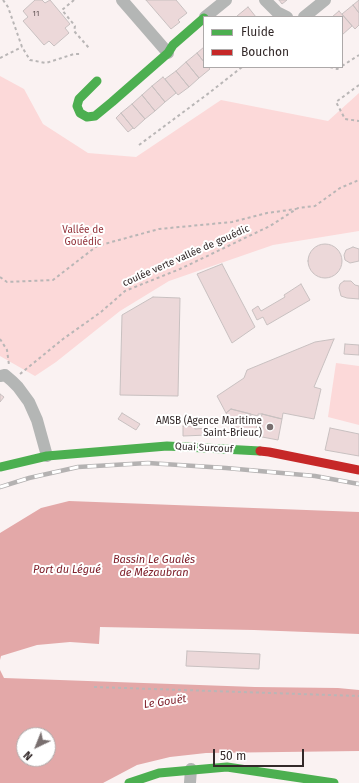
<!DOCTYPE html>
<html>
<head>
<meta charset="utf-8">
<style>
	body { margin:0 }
	#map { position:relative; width:359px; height:783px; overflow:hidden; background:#faf2f2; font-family:"Fira Sans",sans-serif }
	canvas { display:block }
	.legend { position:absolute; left:203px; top:16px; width:140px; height:52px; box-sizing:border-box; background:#fff; border:1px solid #ada9a9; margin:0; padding:5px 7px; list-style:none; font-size:12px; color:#332929 }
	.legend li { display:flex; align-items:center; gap:8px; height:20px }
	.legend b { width:20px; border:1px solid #ada9a9 }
	.north { position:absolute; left:16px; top:727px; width:40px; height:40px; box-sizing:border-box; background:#fff; border:1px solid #ada9a9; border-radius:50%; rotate:223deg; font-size:11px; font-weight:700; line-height:16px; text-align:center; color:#332929 }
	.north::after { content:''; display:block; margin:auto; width:14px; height:18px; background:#796f6f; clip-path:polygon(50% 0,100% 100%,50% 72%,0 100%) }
	.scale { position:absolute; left:213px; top:749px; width:91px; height:18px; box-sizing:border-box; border:2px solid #332929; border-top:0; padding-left:5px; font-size:12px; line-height:14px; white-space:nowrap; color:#332929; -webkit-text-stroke:3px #fff; paint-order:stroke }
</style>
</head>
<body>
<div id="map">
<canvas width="359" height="783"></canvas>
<ul class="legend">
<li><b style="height:5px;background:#4caf50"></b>Fluide</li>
<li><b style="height:5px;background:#c62828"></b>Bouchon</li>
</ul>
<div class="north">N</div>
<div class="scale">50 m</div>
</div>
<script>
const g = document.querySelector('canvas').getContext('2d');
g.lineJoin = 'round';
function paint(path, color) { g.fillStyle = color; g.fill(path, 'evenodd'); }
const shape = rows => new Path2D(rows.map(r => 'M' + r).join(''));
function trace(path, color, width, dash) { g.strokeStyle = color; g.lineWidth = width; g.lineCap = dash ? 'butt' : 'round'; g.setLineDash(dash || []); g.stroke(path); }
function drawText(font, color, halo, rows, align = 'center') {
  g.font = font + ' "Fira Sans",sans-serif'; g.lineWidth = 4; g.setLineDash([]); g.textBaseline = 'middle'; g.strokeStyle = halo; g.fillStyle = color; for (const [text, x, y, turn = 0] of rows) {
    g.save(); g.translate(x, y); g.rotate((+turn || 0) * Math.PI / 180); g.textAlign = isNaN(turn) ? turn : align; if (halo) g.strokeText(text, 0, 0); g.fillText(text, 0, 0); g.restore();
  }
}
const green = shape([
	[0,76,24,89,43,124,88,153,136,157,221,100,328,121,359,93,359,231,273,245,169,281,120,311,56,362,35,376,0,356],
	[336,363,359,366,359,425,328,417]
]);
const water = shape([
	[69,501,359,512,359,634,254,630,100,627,99,644,70,642,37,645,1,656,0,660,0,533,41,508],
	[0,670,4,678,255,687,338,688,359,690,359,751,206,753,170,757,137,765,103,783,0,783],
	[24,735,48,735,48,759,24,759]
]);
const building = shape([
	[35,0,42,0,45,3,50,0,70,24,65,28,69,33,54,46,49,41,44,45,23,21,28,17,23,11,35,0],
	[146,0,176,0,187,13,178,20,180,22,171,29,146,0],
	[279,0,287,0,282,4,279,0],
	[359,0,359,13,353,5,359,0],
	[353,5,359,13,359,25,355,29,342,14,353,5],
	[248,7,256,17,238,17,237,16,248,7],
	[339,11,352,26,342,35,342,17,332,17,339,11],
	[204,47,204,62,197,53,204,47],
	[197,53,204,62,204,67,208,67,210,69,199,78,186,62,197,53],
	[186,62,199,78,189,87,176,71,186,62],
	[176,71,189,87,178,95,165,79,176,71],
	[163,77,176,93,165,102,152,86,163,77],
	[152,86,165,102,155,111,142,95,152,86],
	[142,95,155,111,145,119,132,104,142,95],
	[132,104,145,119,134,129,121,113,132,104],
	[121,113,133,128,128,132,116,118,121,113],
	'308 261a17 17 0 1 1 34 0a17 17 0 1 1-34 0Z',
	[353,247,359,249,359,261,350,263,345,260,344,255,346,250,353,247],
	[222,264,255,327,232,343,197,274,222,264],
	[344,281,351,281,355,285,359,286,359,299,347,298,341,296,339,288,340,284,344,281],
	[301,284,310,300,267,325,263,317,257,320,252,310,258,306,261,311,285,297,284,295,301,284],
	[153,297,180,298,178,396,120,395,122,315,153,297],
	[334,339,314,387,321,389,314,419,283,413,282,419,262,414,258,414,258,416,231,409,226,413,217,396,244,378,247,370,315,342,334,339],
	[345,344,359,345,359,355,344,354,345,344],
	[0,394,4,397,0,402,0,394],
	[231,409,251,414,250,423,257,424,255,435,237,432,234,429,226,413,231,409],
	[122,413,140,424,136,430,118,419,122,413],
	[262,414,282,419,278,440,257,436,262,414],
	[183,426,195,426,195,429,207,428,208,435,183,436,183,426],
	[330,428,359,434,359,456,325,450,330,428],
	[187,651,260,654,259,669,186,666,187,651]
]);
const path = shape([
	[3,0,8,7,22,47,30,60,46,63,74,54,81,54],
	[74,0,62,10,75,26,74,31,89,48],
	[0,58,22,47],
	[342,66,359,55],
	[330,67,337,69,341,67],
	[359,85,336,102,345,119,359,121],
	[139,145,209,93,242,67],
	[0,277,7,282,53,280,97,246,159,229,232,222,267,213,296,209],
	[0,339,7,350,9,365],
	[20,374,63,339,101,312,125,291,180,269,270,226,298,208,315,206,340,188,359,180],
	[94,687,359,696]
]);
const street = shape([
	[122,0,168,53],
	[265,0,277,12,287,17],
	[205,17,226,0],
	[304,17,325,0],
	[0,376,5,375,12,381,18,387,29,402,37,420,47,456],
	[190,783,191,769]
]);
const fast = shape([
	[97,81,79,99,77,106,80,113,87,117,95,116,112,102,168,53,173,45,204,18],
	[0,467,47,456,167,446,260,451],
	[129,783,159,773,227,767,334,783]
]);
const jam = shape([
	[260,451,269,452,359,470]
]);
const rail = shape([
	[0,487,29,478,78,467,148,463,226,468,315,476,359,484]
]);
const markers = [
	[270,427,4,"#796f6f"]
];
const numberNames = [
	["11",36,14]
];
const parkNames = [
	["Vallée de",83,230],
	["Gouédic",83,242]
];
const streetNames = [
	["coulée verte vallée de gouédic",186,256,-24],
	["Quai Surcouf",204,448,3]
];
const poiNames = [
	["AMSB (Agence Maritime",262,421],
	["Saint-Brieuc)",262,433]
];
const waterNames = [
	["Bassin Le Gualès",154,560],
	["de Mézaubran",154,573],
	["Port du Légué",67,570],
	["Le Gouët",165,702,-8]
];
paint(green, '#fcd9d9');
paint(water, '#e3a8a8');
paint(building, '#ecd8d9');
trace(building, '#c8c0c0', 1);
trace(path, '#b9b6b6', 2, [3, 3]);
trace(street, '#b4b6b5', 12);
trace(fast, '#4caf50', 9);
trace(jam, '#c62828', 9);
trace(rail, '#b4b2b2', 4.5);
trace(rail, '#fff', 3, [9]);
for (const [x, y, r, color] of markers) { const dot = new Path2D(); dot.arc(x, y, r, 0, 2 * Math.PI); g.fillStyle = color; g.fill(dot); trace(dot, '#fff', 1.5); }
drawText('8px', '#615555', null, numberNames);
drawText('10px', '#92323a', '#fff', parkNames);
drawText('10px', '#332929', '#fff', streetNames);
drawText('10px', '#332929', '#fff', poiNames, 'right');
drawText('italic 11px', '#7f202b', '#fff', waterNames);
</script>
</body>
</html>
